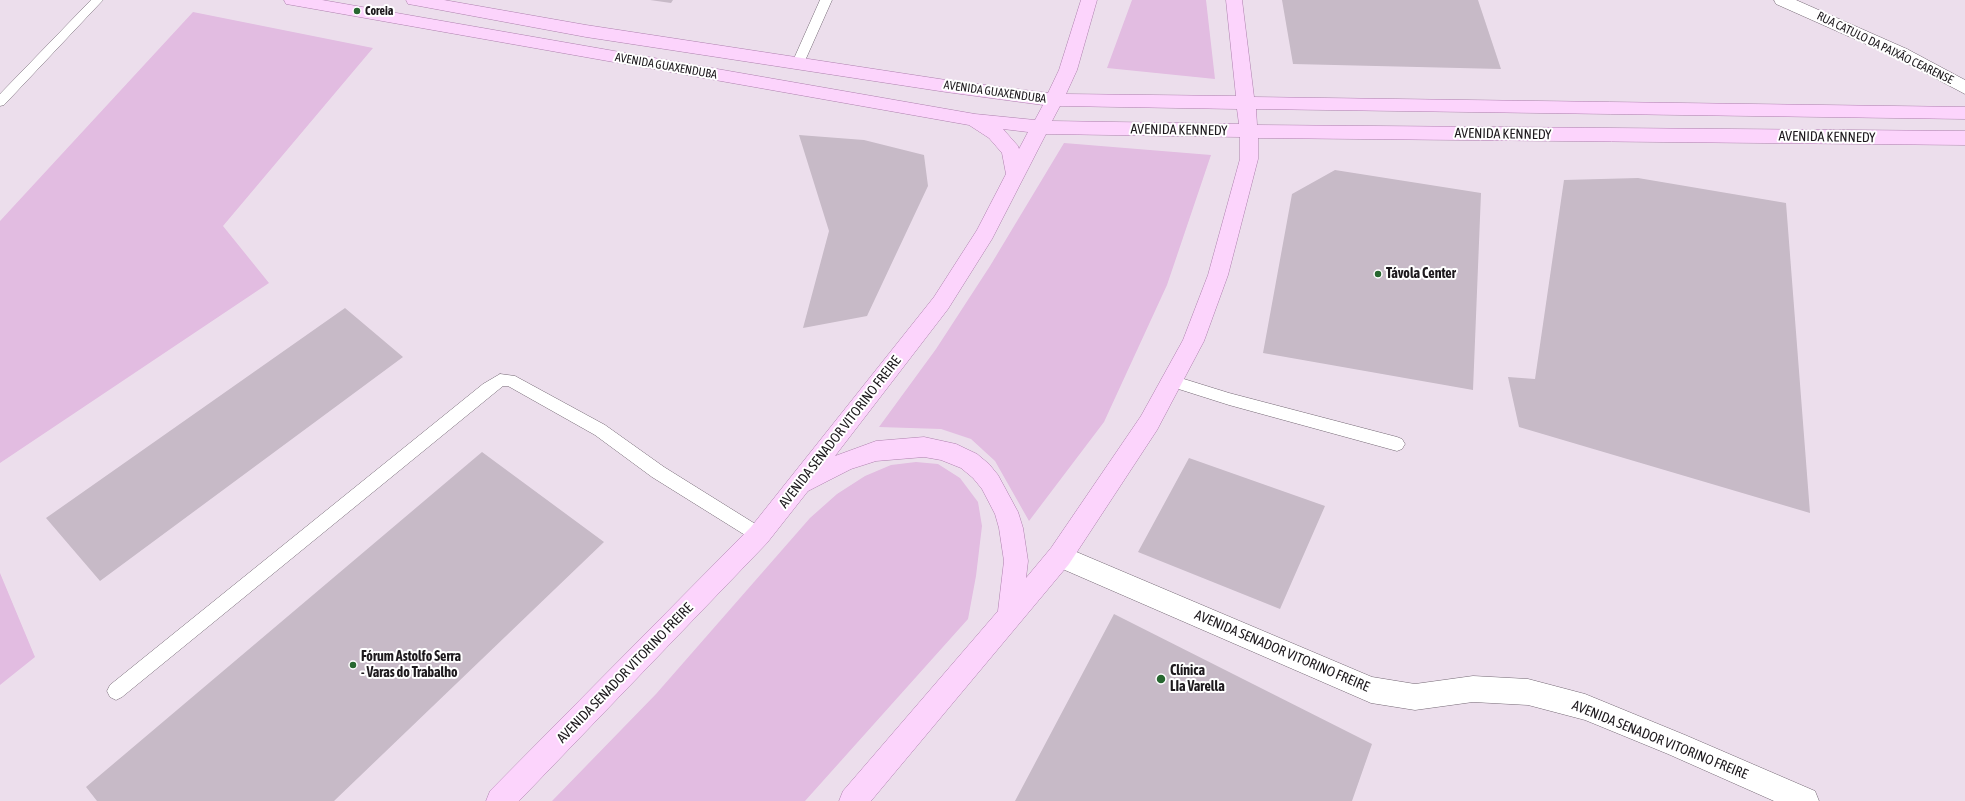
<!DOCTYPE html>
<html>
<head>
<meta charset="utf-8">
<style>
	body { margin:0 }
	canvas { display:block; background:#ecdeec }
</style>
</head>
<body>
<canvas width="1965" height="801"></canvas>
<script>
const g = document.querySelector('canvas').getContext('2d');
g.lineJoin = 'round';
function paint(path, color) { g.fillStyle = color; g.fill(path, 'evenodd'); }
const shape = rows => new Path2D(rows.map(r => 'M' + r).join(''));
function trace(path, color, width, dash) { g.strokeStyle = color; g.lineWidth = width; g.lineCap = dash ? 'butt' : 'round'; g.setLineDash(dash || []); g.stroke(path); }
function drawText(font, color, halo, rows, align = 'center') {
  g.font = font + ' "Asap Condensed",sans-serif'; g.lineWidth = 4; g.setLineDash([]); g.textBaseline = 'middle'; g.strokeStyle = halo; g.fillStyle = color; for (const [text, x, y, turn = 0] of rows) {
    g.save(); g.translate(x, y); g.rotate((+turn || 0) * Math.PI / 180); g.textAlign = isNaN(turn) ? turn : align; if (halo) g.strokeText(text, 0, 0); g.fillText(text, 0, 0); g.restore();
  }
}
const green = shape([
	[1132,0,1206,0,1215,79,1107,68],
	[193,12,373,48,223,226,269,283,0,463,0,221],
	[1064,143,1211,155,1167,285,1104,422,1029,521,995,461,971,439,941,429,879,427,936,349,990,266],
	[916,462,938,464,960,478,978,502,982,526,976,576,968,619,805,801,552,801,656,694,810,518,837,494,865,476,891,465],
	[0,573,35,657,0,685]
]);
const building = shape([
	[650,0,673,0,671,3],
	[1282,0,1478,0,1501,69,1293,64],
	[799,135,864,140,924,155,928,186,867,316,803,328,829,231],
	[1335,170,1481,193,1473,390,1263,353,1292,194],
	[1638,178,1786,203,1810,513,1519,427,1508,377,1535,379,1564,180],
	[345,308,403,357,100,581,46,518],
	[482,452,604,542,334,801,97,801,86,787],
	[1189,458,1325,506,1280,609,1138,552],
	[1114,614,1372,744,1352,801,1015,801]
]);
const service = shape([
	[91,0,103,0,4,105,0,106,0,94,91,0],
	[820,0,832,0,804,63,798,67,794,66,792,63,820,0],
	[500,374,515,376,605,425,664,467,765,530,767,535,765,540,759,542,753,540,652,477,595,435,508,386,503,386,122,697,116,700,110,697,107,691,110,685,483,384,500,374],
	[1171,375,1229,393,1397,437,1402,439,1405,444,1402,449,1397,451,1229,405,1166,385,1164,381,1166,377,1171,375]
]);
const minor = shape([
	[1774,0,1796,0,1907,49,1965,80,1965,94,1895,57,1776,4,1774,0],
	[1060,545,1372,677,1415,684,1473,676,1528,679,1585,694,1685,735,1815,791,1819,801,1774,801,1668,754,1585,720,1528,705,1473,702,1415,710,1371,703,1051,564,1048,556,1051,548,1060,545]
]);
const primary = shape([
	[284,0,322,0,975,114,1035,120,1043,105,946,92,586,37,414,5,408,4,406,0,444,0,586,25,946,80,1048,93,1059,70,1081,0,1097,0,1077,70,1066,94,1236,96,1226,0,1242,0,1254,97,1965,107,1965,119,1256,109,1257,125,1965,131,1965,145,1258,138,1258,159,1228,275,1204,341,1157,430,1069,564,871,801,839,801,843,791,998,611,1004,561,999,528,995,514,982,489,973,478,961,468,941,460,924,457,876,461,851,469,808,491,767,543,519,801,486,801,490,791,751,527,934,297,977,230,1006,174,1002,153,989,138,969,125,292,5,286,4,284,0],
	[1060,106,1237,109,1239,124,1052,121,1060,106],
	[1003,129,1028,132,1019,149,1018,146,1003,129],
	[1046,134,1240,137,1240,159,1208,275,1183,340,1141,416,1051,548,1026,578,1028,561,1023,528,1018,512,998,475,989,464,977,454,956,444,924,437,876,441,835,456,948,309,992,239,1046,134]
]);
const markers = [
	[357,11,4,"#276730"],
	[1378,274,4,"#276730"],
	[353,665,4,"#276730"],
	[1161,679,5,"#276730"]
];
const farPoinames = [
	["Coreia",365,11]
];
const farStreetnames = [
	["RUA CATULO DA PAIXÃO CEARENSE",1885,48,26],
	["AVENIDA GUAXENDUBA",666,66,10],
	["AVENIDA GUAXENDUBA",995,92,8]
];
const streetNames = [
	["AVENIDA KENNEDY",1179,130,1],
	["AVENIDA KENNEDY",1503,134,1],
	["AVENIDA KENNEDY",1827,137,1],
	["AVENIDA SENADOR VITORINO FREIRE",840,432,-52],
	["AVENIDA SENADOR VITORINO FREIRE",1282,651,23],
	["AVENIDA SENADOR VITORINO FREIRE",625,673,-46],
	["AVENIDA SENADOR VITORINO FREIRE",1660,740,22]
];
const poiNames = [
	["Távola Center",1386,274],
	["Fórum Astolfo Serra",361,657],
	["- Varas do Trabalho",361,673],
	["Clínica",1170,671],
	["LIa Varella",1170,687]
];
paint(green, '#e2bce1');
paint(building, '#c7bac7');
trace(service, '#746874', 1);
trace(minor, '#746874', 1);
trace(primary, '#ad80ad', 1);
paint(service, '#fff');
paint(minor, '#fff');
paint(primary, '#fcd4fc');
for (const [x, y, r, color] of markers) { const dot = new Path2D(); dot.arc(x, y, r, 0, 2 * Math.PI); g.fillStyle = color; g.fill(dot); trace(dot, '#fff', 1.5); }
drawText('bold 12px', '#1d191d', '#fff', farPoinames, 'left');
drawText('12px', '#1d191d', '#fff', farStreetnames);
drawText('14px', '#1d191d', '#fff', streetNames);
drawText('bold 14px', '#1d191d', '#fff', poiNames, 'left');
</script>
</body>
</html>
